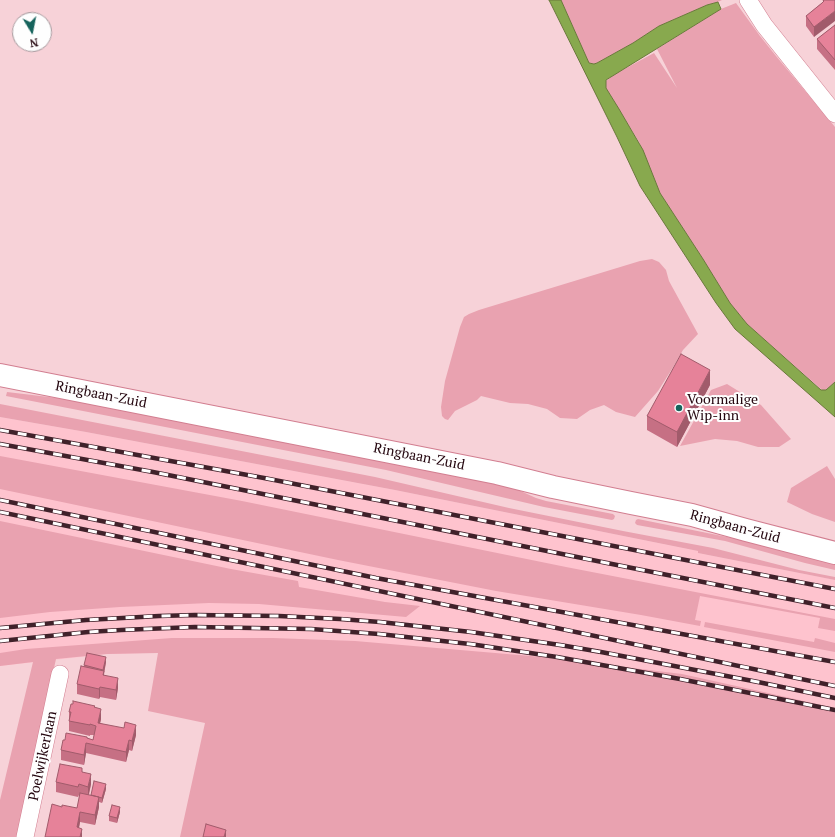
<!DOCTYPE html>
<html>
<head>
<meta charset="utf-8">
<style>
	body { margin:0 }
	#map { position:relative; width:835px; height:837px; overflow:hidden; background:#f7d2d8; font-family:"PT Serif",serif }
	canvas { display:block }
	.north { position:absolute; left:12px; top:12px; width:40px; height:40px; box-sizing:border-box; background:#fefefe; border:1px solid #a69a9e; border-radius:50%; rotate:170deg; font-size:11px; font-weight:700; line-height:16px; text-align:center; color:#23050e }
	.north::after { content:''; display:block; margin:auto; width:14px; height:18px; background:#16635c; clip-path:polygon(50% 0,100% 100%,50% 72%,0 100%) }
</style>
</head>
<body>
<div id="map">
<canvas width="835" height="837"></canvas>
<div class="north">N</div>
</div>
<script>
const g = document.querySelector('canvas').getContext('2d');
g.lineJoin = 'round';
function paint(path, color) { g.fillStyle = color; g.fill(path, 'evenodd'); }
const shape = rows => new Path2D(rows.map(r => 'M' + r).join(''));
function trace(path, color, width, dash) { g.strokeStyle = color; g.lineWidth = width; g.lineCap = dash ? 'butt' : 'round'; g.setLineDash(dash || []); g.stroke(path); }
function drawText(font, color, halo, rows, align = 'center') {
  g.font = font + ' "PT Serif",serif'; g.lineWidth = 4; g.setLineDash([]); g.textBaseline = 'middle'; g.strokeStyle = halo; g.fillStyle = color; for (const [text, x, y, turn = 0] of rows) {
    g.save(); g.translate(x, y); g.rotate((+turn || 0) * Math.PI / 180); g.textAlign = isNaN(turn) ? turn : align; if (halo) g.strokeText(text, 0, 0); g.fillText(text, 0, 0); g.restore();
  }
}
const built = shape([
	[0,417,86,432,395,490,698,551,698,553,835,580,835,736,184,652,107,654,0,666]
]);
const green = shape([
	[561,0,722,0,718,2,707,5,659,26,633,43,595,64,589,63],
	[736,3,760,36,776,56,835,127,835,382,826,390,822,390,747,324,730,303,703,259,660,193,639,142,606,88,606,81,615,74,654,53,677,88,657,49,721,9],
	[652,259,659,262,666,270,669,281,698,334,683,350,672,369,658,391,635,417,616,412,604,405,590,410,577,419,560,418,547,409,528,404,510,403,481,396,477,400,455,411,448,420,445,419,442,416,441,407,445,381,460,327,464,317,469,314,479,310,640,261],
	[727,384,761,405,791,439,779,447,758,447,737,441,715,439,680,446,711,390],
	[7,392,74,400,451,472,514,488,536,498,546,501,613,514,615,516,614,519,612,520,544,507,386,470,6,396],
	[0,404,375,477,509,508,623,531,713,548,799,570,835,577,835,580,698,553,698,551,395,490,86,432,0,417],
	[0,456,242,501,566,567,835,619,835,631,818,628,820,618,700,596,695,620,701,621,700,626,641,615,496,591,338,560,0,489],
	[827,466,835,479,835,522,812,514,787,502,791,488],
	[638,519,742,540,835,563,835,570,805,563,725,541,637,525,635,523,636,520],
	[0,521,231,569,298,581,299,587,385,602,420,606,406,617,259,604,209,603,120,607,50,612,0,618],
	[705,622,814,642,815,638,835,643,835,652,704,627],
	[172,638,273,638,355,641,542,657,682,674,768,693,835,708,835,837,180,837,205,723,148,711,158,653,107,654,56,659,17,837,0,837,0,800,33,662,0,666,0,653,26,649]
]);
const water = shape([
	[549,0,561,0,589,63,594,64,597,63,633,43,659,26,707,5,718,2,721,9,606,80,606,88,619,109,643,150,660,193,703,259,730,303,747,324,821,390,826,390,835,382,835,417,735,329,716,303,640,186,617,137,549,0]
]);
const street = shape([
	[748,0,764,25,835,114],
	[25,837,60,674]
]);
const secondary = shape([
	[0,375,497,473,553,487,631,503,692,515,746,530,835,553]
]);
const rail = shape([
	[0,430,264,478,835,589],
	[0,444,153,472,627,567,835,608],
	[0,500,376,578,835,662],
	[0,512,835,686],
	[0,628,86,620,159,616,195,615,279,616,340,619,380,622,471,632,560,645,601,652,758,682,835,698],
	[0,641,88,632,121,630,195,627,311,629,379,634,470,644,557,657,680,679,835,710]
]);
const wall = shape([
	[823,0,835,0,814,37,806,26,806,16,823,2],
	[835,25,835,70,817,49,817,39],
	[710,385,677,447,647,430,647,416],
	[106,662,104,675,118,688,116,700,100,697,99,699,77,694,77,684,84,665],
	[95,708,101,719,100,723,136,735,132,751,129,750,126,762,86,753,84,765,61,760,61,750,65,740,87,738,93,740,94,735,90,735,90,736,69,731,69,712],
	[82,772,91,784,89,795,91,795,106,789,102,803,99,802,99,807,95,825,80,822,79,828,82,837,62,807,77,808,80,795,79,795,78,797,56,792,56,782],
	[120,812,117,823,109,821,109,816]
]);
const shadedWall = shape([
	[835,11,835,21,814,37,814,27],
	[710,370,710,385,677,447,677,432],
	[106,657,106,662,104,672,104,681,103,675,103,670],
	[118,678,118,688,116,700,116,690],
	[100,687,100,697,99,699,99,689],
	[101,709,101,719,98,733,98,723],
	[136,725,136,735,132,751,132,741],
	[129,740,129,750,126,762,126,752],
	[86,743,86,753,84,765,84,755],
	[91,774,91,784,88,797,88,787],
	[106,784,106,789,102,803,102,798],
	[99,797,99,807,95,825,95,815],
	[120,807,120,812,117,823,117,818],
	[80,812,80,822,77,837,77,827],
	[82,829,82,837,80,837],
	[226,830,226,837,224,837]
]);
const building = shape([
	[823,0,835,0,835,11,814,27,806,16,822,3,824,1,823,0],
	[835,25,835,60,817,39,835,25],
	[681,354,710,370,677,432,647,416,681,354],
	[87,653,106,657,103,670,84,665,87,653],
	[81,666,104,671,103,675,118,678,116,690,100,687,99,689,77,684,81,666],
	[73,701,95,706,94,707,101,709,98,723,124,728,125,722,136,725,132,741,129,740,126,752,86,743,84,755,61,750,63,740,65,740,66,733,87,737,87,738,93,740,96,726,90,724,90,725,69,721,71,712,69,712,71,704,73,704,73,701],
	[60,764,82,768,82,772,91,774,88,787,79,784,78,787,56,782,60,764],
	[94,781,106,784,102,798,91,795,94,781],
	[80,793,99,797,95,815,80,812,77,827,82,829,80,837,45,837,52,804,62,807,62,805,77,808,80,793],
	[112,805,120,807,117,818,109,816,112,805],
	[206,824,226,830,224,837,203,837,206,824]
]);
const markers = [
	[679,408,4,"#16635c"]
];
const streetNames = [
	["Ringbaan-Zuid",101,395,11],
	["Ringbaan-Zuid",419,457,11],
	["Ringbaan-Zuid",735,527,15],
	["Poelwijkerlaan",43,756,-78]
];
const poiNames = [
	["Voormalige",687,400],
	["Wip-inn",687,416]
];
paint(built, '#fec3ce');
paint(green, '#e9a2b0');
paint(water, '#88a94e');
trace(water, '#6a783b', 1);
trace(street, '#d27e90', 18);
trace(secondary, '#d27e90', 24);
trace(street, '#fff', 17);
trace(secondary, '#fff', 22);
trace(rail, '#40212a', 4.5);
trace(rail, '#fefefe', 3, [9]);
paint(wall, '#c67084');
paint(shadedWall, '#a15b6b');
paint(building, '#e68299');
trace(building, '#a15b6b', 1);
for (const [x, y, r, color] of markers) { const dot = new Path2D(); dot.arc(x, y, r, 0, 2 * Math.PI); g.fillStyle = color; g.fill(dot); trace(dot, '#fefefe', 1.5); }
drawText('14px', '#23050e', '#fefefe', streetNames);
drawText('14px', '#23050e', '#fefefe', poiNames, 'left');
</script>
</body>
</html>
